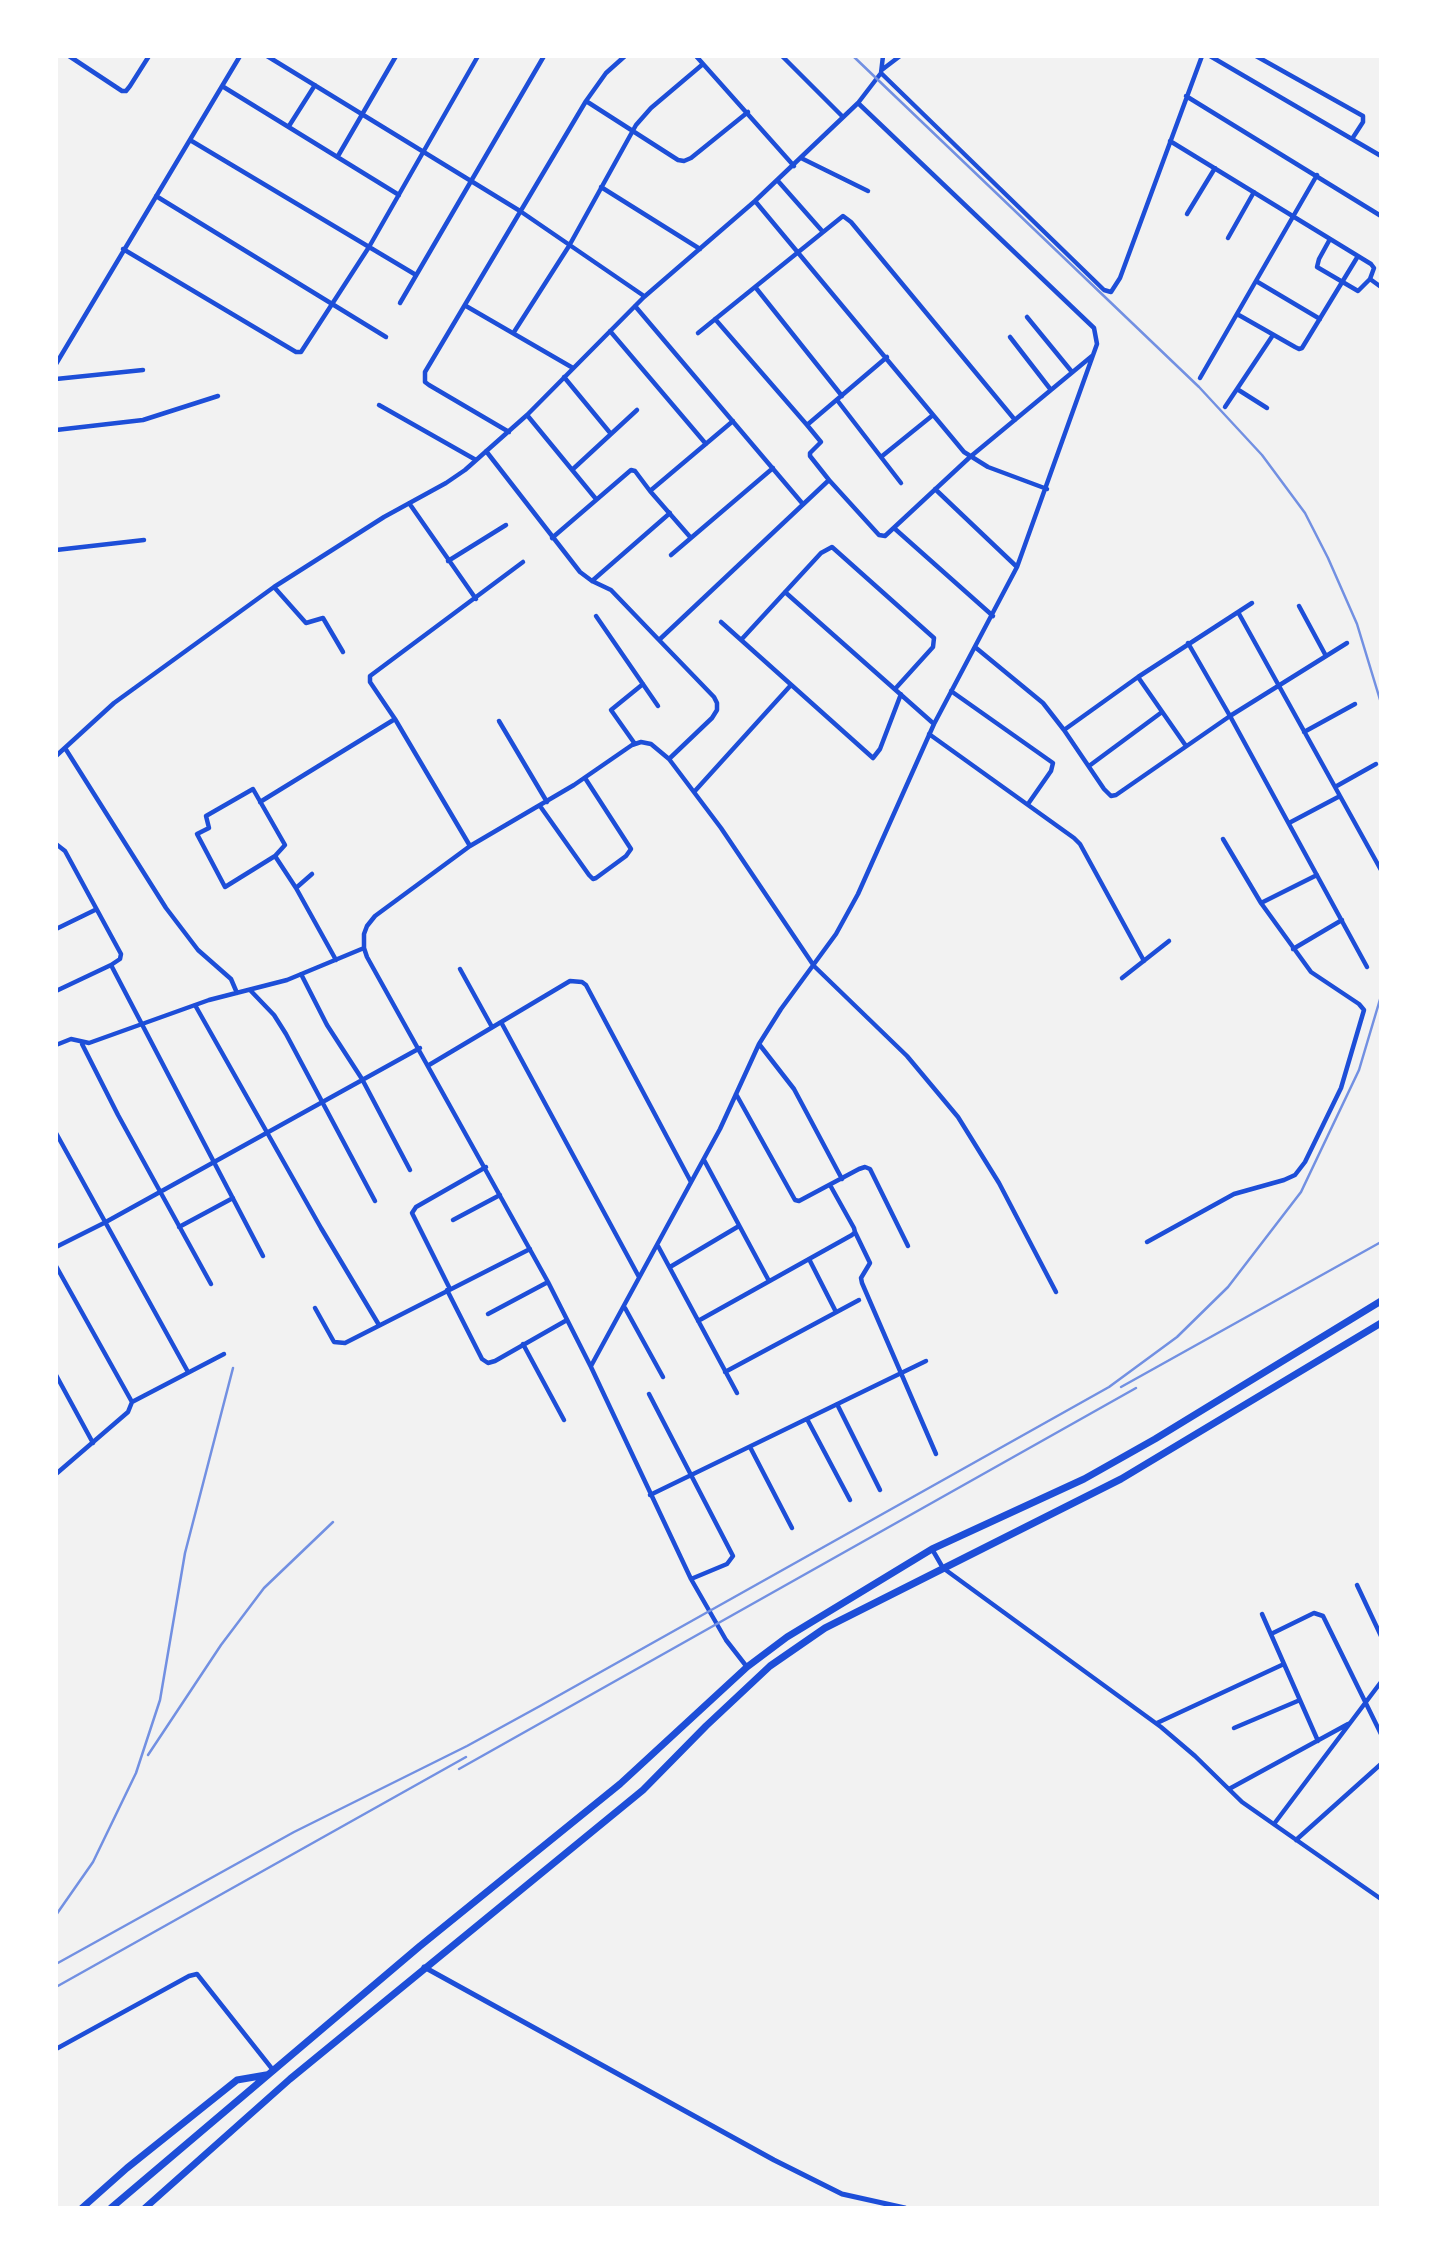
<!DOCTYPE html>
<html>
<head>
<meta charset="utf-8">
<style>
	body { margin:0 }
	#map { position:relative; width:1437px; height:2264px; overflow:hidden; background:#f2f2f2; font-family:"Public Sans",sans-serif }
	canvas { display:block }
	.frame { position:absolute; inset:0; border:58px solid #fff; pointer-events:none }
</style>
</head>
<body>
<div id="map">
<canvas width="1437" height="2264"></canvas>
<div class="frame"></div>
</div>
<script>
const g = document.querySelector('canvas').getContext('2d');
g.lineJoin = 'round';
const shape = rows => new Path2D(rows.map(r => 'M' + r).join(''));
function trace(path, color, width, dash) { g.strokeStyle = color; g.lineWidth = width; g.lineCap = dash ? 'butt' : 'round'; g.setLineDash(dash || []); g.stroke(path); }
const minor = shape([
	[69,56,122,91,126,91,130,86,149,56],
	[267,56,520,211,644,296],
	[696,56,794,166],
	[782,56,843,117],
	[1210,56,1381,156],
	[1256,56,1363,116,1363,122,1352,139],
	[883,69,900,56],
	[881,73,1104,290,1111,292,1120,278,1202,56],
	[222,86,399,195],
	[1186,96,1381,216],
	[586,101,678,160,684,161,691,158,748,112],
	[289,126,315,85],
	[190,140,416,275],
	[1170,141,1371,264,1374,268,1370,279,1381,287],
	[338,156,396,56],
	[801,158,868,191],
	[778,181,823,232],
	[601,187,700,249],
	[156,196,386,337],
	[755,201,964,452,988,467,1047,489],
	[1187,214,1215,168],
	[1228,238,1254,192],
	[1330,239,1319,259,1317,267,1358,291,1370,279],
	[123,249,296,352,301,352,369,247,478,56],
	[1256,281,1320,319],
	[756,288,842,396],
	[400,303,544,56],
	[466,306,573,368],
	[635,306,802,503],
	[1237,314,1295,347,1299,349,1302,348,1358,256],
	[1027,317,1072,372],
	[715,319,807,425],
	[610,331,706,444],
	[514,332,569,246,636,125,651,108,703,64],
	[698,333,843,216,851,222,1015,420],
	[1010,337,1051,390],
	[56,364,240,56],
	[564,377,611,434],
	[1200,378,1317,175],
	[56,379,143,370],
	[1237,389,1267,408],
	[837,400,901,483],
	[379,405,476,460],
	[1225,407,1273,335],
	[527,415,596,499],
	[56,430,143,420,218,396],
	[509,432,429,385,425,382,425,372,586,101,606,73,625,56],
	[486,451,580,572,592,581,611,590,659,640],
	[881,457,933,415],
	[572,470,637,410],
	[829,480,879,535,885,536,970,457,1092,356],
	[935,489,1017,567],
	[409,503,476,599],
	[894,528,993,616],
	[552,538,631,470,635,471,650,491],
	[691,538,650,491,733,421],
	[56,550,144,540],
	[671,555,773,468],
	[448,561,506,525],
	[592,581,670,513],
	[274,587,306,623,323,618,343,652],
	[785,592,934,724],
	[1299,606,1326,656],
	[1238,612,1381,870],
	[596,616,658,706],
	[721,622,873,758,880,749,901,694],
	[741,640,821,553,832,547,934,638,933,647,895,689],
	[1188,643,1230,716,1347,643],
	[975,647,1043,703,1064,730,1104,789,1111,796,1116,795,1230,716,1367,967],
	[1138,677,1186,746],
	[951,691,1053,763,1051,771,1028,804],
	[499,721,547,802],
	[1064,730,1138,677,1252,603],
	[1304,732,1355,704],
	[929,734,1074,838,1080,844,1144,961],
	[635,744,611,710,643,684],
	[65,748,166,908,198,950,231,979,237,993],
	[56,756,114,703,274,587,384,517,446,483,465,470,527,415,644,297,755,201,858,103,881,73,883,56],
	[669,759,712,718,717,710,717,703,714,697,659,640,829,480,810,456,810,453,821,442,807,425,887,357],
	[1089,766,1162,712],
	[1335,787,1376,764],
	[694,792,791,685],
	[260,802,395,719],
	[540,806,589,875,593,879,596,878,626,856,631,849,585,778],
	[1289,823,1340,796],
	[1223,839,1261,903,1317,875],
	[56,844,65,851,121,954,120,959,111,965,263,1256],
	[470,846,395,719,370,682,370,676,523,562],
	[275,856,285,845,253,789,206,816,209,828,197,834,225,887,275,856,296,888],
	[312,874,296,888,336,960],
	[56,929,95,910],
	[1293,949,1342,920],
	[460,969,492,1027],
	[301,974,327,1025,362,1079,410,1170],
	[1122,978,1169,941],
	[250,990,274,1015,286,1034,375,1201],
	[56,991,111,965],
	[195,1005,321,1228,379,1325],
	[501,1022,639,1277],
	[82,1044,118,1115,211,1284],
	[759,1044,794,1089,842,1179],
	[56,1045,71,1039,89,1043,209,1000,287,980,364,948],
	[429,1065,570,981,582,982,586,985,691,1182],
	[736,1094,795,1200,799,1201,859,1169,865,1167,870,1169,908,1246],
	[56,1133,188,1372],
	[704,1160,769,1281],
	[453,1220,500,1195],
	[179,1227,233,1198],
	[855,1232,870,1263,861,1278,862,1283,936,1454],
	[1147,1242,1234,1194,1284,1180,1295,1175,1305,1162,1341,1088,1364,1010,1359,1004,1311,972,1261,903],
	[658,1246,737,1393],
	[56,1247,104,1223,420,1048],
	[809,1259,836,1312],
	[56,1266,132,1402,128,1412,56,1474],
	[670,1267,739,1226],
	[450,1289,412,1213,416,1207,486,1167],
	[447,1290,482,1359,488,1363,495,1361,567,1320],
	[315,1308,334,1342,345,1343,530,1249],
	[625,1308,663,1377],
	[488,1314,548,1282],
	[698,1321,852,1235,855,1232,854,1228,830,1185],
	[523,1344,564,1420],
	[591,1366,720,1129,759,1044,781,1009,836,934,858,894,934,724,1017,567,1097,344,1094,328,858,103],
	[725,1372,859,1300],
	[56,1375,93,1443],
	[649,1394,733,1556,727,1564,691,1579],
	[132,1402,224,1354],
	[837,1404,880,1490],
	[807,1419,850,1500],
	[750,1447,792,1528],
	[650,1495,926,1361],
	[932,1549,943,1568,1161,1727,1195,1756,1242,1802,1381,1899],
	[1357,1585,1381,1636],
	[1262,1614,1318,1741],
	[1271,1634,1314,1613,1323,1616,1381,1734],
	[747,1667,726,1640,691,1579,591,1367,548,1282,367,957,364,948,364,934,367,926,375,916,470,846,574,785,632,745,641,742,651,744,669,759,721,828,814,966,907,1056,958,1117,999,1183,1056,1292],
	[1157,1723,1284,1664],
	[1234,1728,1300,1700],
	[1229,1789,1348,1724],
	[1274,1824,1381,1682],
	[1296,1840,1381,1764],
	[56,2049,189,1976,197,1974,273,2070]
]);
const tertiary = shape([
	[424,1967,774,2160,842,2194,905,2208]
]);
const trunk = shape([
	[82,2208,127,2168,237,2080,266,2075],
	[111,2208,420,1946,620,1784,747,1667,787,1637,932,1549,1084,1479,1155,1439,1381,1301],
	[145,2208,290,2079,643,1790,706,1726,770,1666,825,1628,1121,1479,1381,1323]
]);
const rail = shape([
	[853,56,1199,387,1262,455,1305,513,1328,558,1357,624,1381,703],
	[1121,1387,1381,1242],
	[148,1755,221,1645,264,1588,333,1522],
	[459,1769,1136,1388],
	[56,1915,93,1862,136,1773,160,1700,185,1553,233,1368],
	[56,1964,294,1832,467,1746,540,1706,1109,1387,1177,1337,1228,1287,1301,1192,1359,1070,1381,996],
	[56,1987,466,1757]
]);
trace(minor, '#1d4ed8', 4.5);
trace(tertiary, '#1d4ed8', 5);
trace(trunk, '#1d4ed8', 7);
trace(rail, '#7290e2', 2.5);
</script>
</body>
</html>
